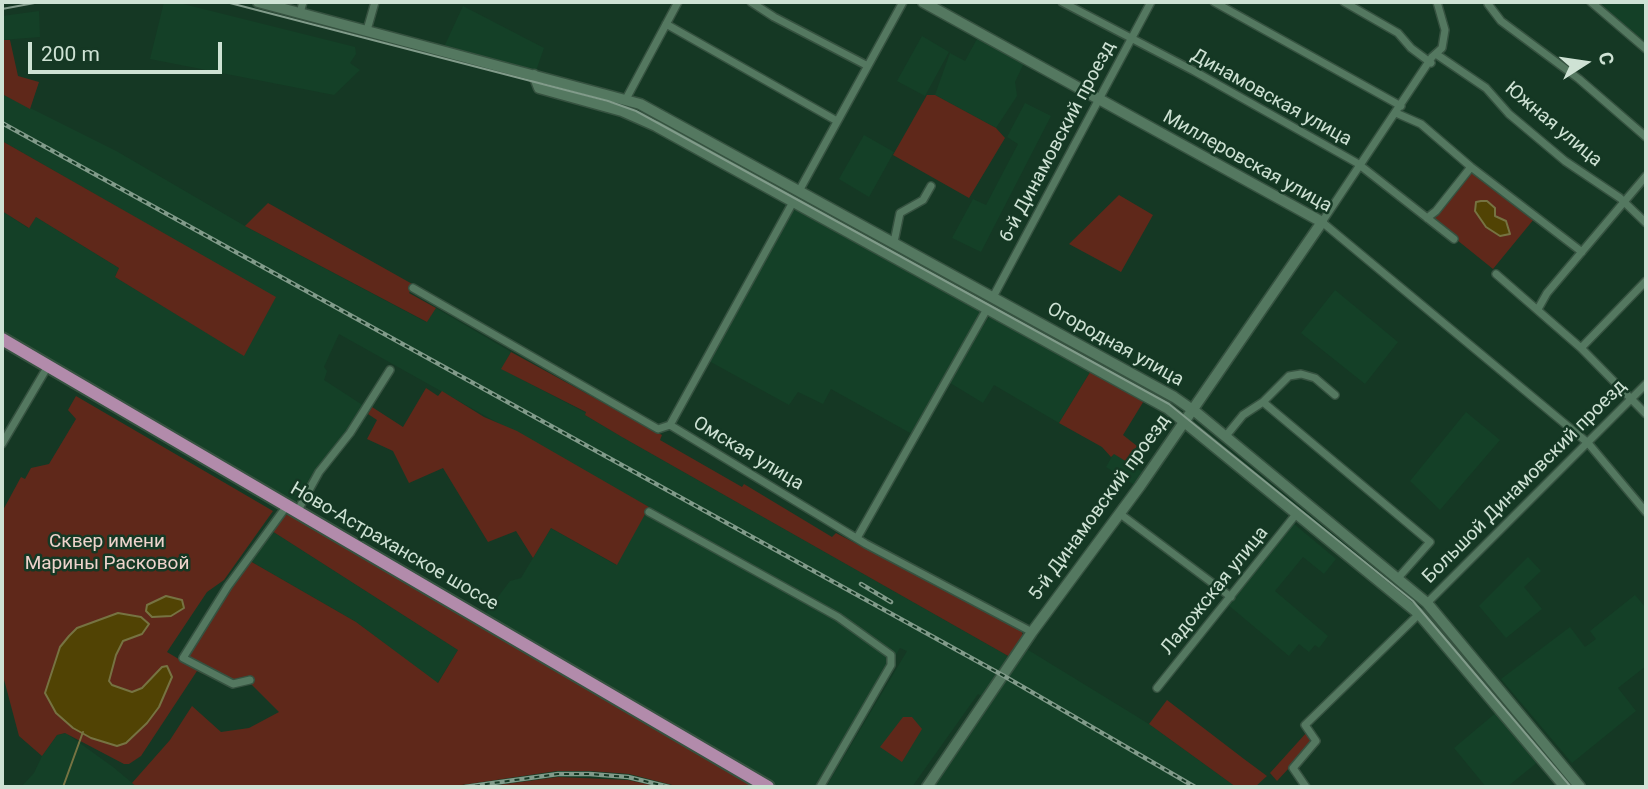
<!DOCTYPE html>
<html>
<head>
<meta charset="utf-8">
<style>
	body { margin:0 }
	#map { position:relative; width:1648px; height:789px; overflow:hidden; background:#153824; font-family:Roboto,sans-serif }
	canvas { display:block }
	.frame { position:absolute; inset:0; border:4px solid #cee2d4; pointer-events:none }
	.north { position:absolute; left:1550px; top:28px; width:70px; height:70px; -webkit-text-stroke:5px #153824; paint-order:stroke; rotate:78deg; font-size:19px; font-weight:700; line-height:28px; text-align:center; color:#cee2d4 }
	.north::after { content:''; display:block; margin:auto; width:24px; height:32px; background:#cee2d4; clip-path:polygon(50% 0,100% 100%,50% 72%,0 100%) }
	.scale { position:absolute; left:28px; top:42px; width:194px; height:32px; box-sizing:border-box; border:4px solid #cee2d4; border-top:0; padding-left:9px; font-size:21px; line-height:24px; white-space:nowrap; color:#cee2d4; -webkit-text-stroke:5px #153824; paint-order:stroke }
</style>
</head>
<body>
<div id="map">
<canvas width="1648" height="789"></canvas>
<div class="frame"></div>
<div class="north">С</div>
<div class="scale">200 m</div>
</div>
<script>
const g = document.querySelector('canvas').getContext('2d');
g.lineJoin = 'round';
function paint(path, color) { g.fillStyle = color; g.fill(path, 'evenodd'); }
const shape = rows => new Path2D(rows.map(r => 'M' + r).join(''));
function trace(path, color, width, dash) { g.strokeStyle = color; g.lineWidth = width; g.lineCap = dash ? 'butt' : 'round'; g.setLineDash(dash || []); g.stroke(path); }
function drawText(font, color, halo, rows, align = 'center') {
  g.font = font + ' Roboto,sans-serif'; g.lineWidth = 5; g.setLineDash([]); g.textBaseline = 'middle'; g.strokeStyle = halo; g.fillStyle = color; for (const [text, x, y, turn = 0] of rows) {
    g.save(); g.translate(x, y); g.rotate((+turn || 0) * Math.PI / 180); g.textAlign = isNaN(turn) ? turn : align; if (halo) g.strokeText(text, 0, 0); g.fillText(text, 0, 0); g.restore();
  }
}
const built = shape([
	[164,2,175,2,355,47,356,54,350,63,360,70,334,95,150,59],
	[1594,2,1646,2,1646,45,1633,33],
	[463,6,544,48,536,71,444,47],
	[39,11,40,37,2,40,2,16],
	[922,36,949,52,925,96,897,81],
	[978,37,1024,63,1015,82,1017,96,996,128,935,95,950,53,965,61],
	[2,94,118,152,245,226,426,322,436,308,511,352,502,369,586,413,585,415,622,437,1010,657,982,696,978,694,912,787,826,787,907,651,900,648,817,787,778,787,757,776,485,614,510,581,521,578,551,528,616,565,648,507,339,334,324,367,327,371,324,380,364,406,313,477,301,499,295,502,2,331,2,211,28,228,36,217,119,268,115,277,244,355,275,298,2,141],
	[1025,103,1051,116,981,252,952,238,973,199,986,205,1018,144,1007,137],
	[864,135,894,152,869,197,839,179],
	[796,210,981,312,912,434,831,389,823,404,798,392,789,405,709,361,793,211],
	[1335,290,1398,342,1365,384,1301,333],
	[989,317,1092,369,1059,423,994,385,983,403,947,381],
	[1466,412,1500,440,1440,510,1410,481],
	[1114,453,1144,473,1136,486,1106,467],
	[1294,524,1336,559,1324,574,1303,557,1275,591,1328,636,1319,648,1315,645,1309,652,1299,644,1289,656,1227,604],
	[272,531,458,650,437,684,356,622,250,561],
	[1528,557,1541,571,1524,587,1542,609,1506,638,1479,606],
	[1635,595,1646,608,1646,666,1618,688,1636,711,1572,763,1501,679,1570,627,1585,647,1596,639,1590,631],
	[1025,648,1149,724,1236,787,931,787],
	[1498,711,1539,761,1507,787,1486,787,1454,748],
	[66,733,113,767,137,787,21,787,34,773,42,756,57,735],
	[557,771,629,774,680,787,591,777,558,777,483,787,448,787]
]);
const green = shape([
	[2,40,10,40,18,76,39,82,30,109,2,94],
	[927,95,935,95,996,128,1005,138,969,198,893,155],
	[2,141,276,297,244,356,115,277,119,268,36,217,29,228,2,211],
	[1472,171,1534,219,1493,269,1431,219],
	[1119,195,1153,215,1121,272,1069,244],
	[268,203,414,285,409,293,436,308,427,322,245,226],
	[511,352,662,435,660,440,742,487,744,484,832,537,836,533,1022,631,1023,638,1010,657,622,437,585,415,586,412,501,369],
	[1092,369,1145,399,1123,435,1137,446,1127,462,1114,454,1111,457,1102,447,1059,423],
	[426,388,438,396,442,391,484,417,517,431,649,507,617,565,551,528,533,558,516,531,488,542,443,468,409,483,393,451,367,439,377,420,368,414,372,407,403,427],
	[76,396,273,511,224,580,207,592,167,652,182,661,250,561,356,622,438,683,458,650,272,531,282,517,289,514,754,787,680,787,629,774,590,771,557,771,448,787,137,787,132,783,170,740,192,706,221,732,249,728,279,712,250,683,231,687,197,671,141,756,129,764,124,764,65,733,57,735,42,756,19,736,2,672,2,512,21,477,25,479,31,468,49,464,76,419,68,410],
	[1167,700,1244,759,1267,776,1255,787,1236,787,1149,724],
	[903,717,912,717,922,729,902,762,880,747],
	[1307,732,1313,742,1277,781,1270,773],
	[558,777,628,780,660,787,483,787]
]);
const water = shape([
	[1481,201,1487,201,1495,208,1495,216,1506,221,1510,234,1500,236,1486,227,1475,211,1476,202,1481,201],
	[166,596,182,600,184,608,171,616,152,617,146,611,147,605,166,596],
	[118,613,141,617,149,624,142,634,123,641,116,655,109,681,112,685,132,692,142,688,162,667,167,666,172,677,159,707,147,723,126,743,117,746,91,738,73,728,56,713,45,693,60,647,69,636,77,628,118,613]
]);
const stream = shape([
	[63,787,83,732]
]);
const minor = shape([
	[751,2,774,17,866,65],
	[1062,2,1194,71,1357,163,1454,239],
	[1214,2,1401,106],
	[1344,2,1398,33,1411,48,1431,63],
	[1437,2,1445,30,1442,48,1432,57,1322,222,1588,443,1646,512],
	[1591,2,1646,49],
	[1488,4,1501,21,1579,79,1646,137],
	[300,13,303,2],
	[666,24,837,121],
	[367,30,375,2],
	[1436,54,1486,88,1509,114,1565,161,1620,198,1646,223],
	[626,99,678,2],
	[1396,113,1421,124,1471,167,1582,252],
	[799,191,903,2],
	[1427,218,1436,211,1471,167],
	[894,242,900,213,923,200,931,186],
	[1496,274,1581,348,1646,414],
	[413,288,658,429,670,425,866,544,1032,632],
	[993,297,1151,2],
	[1538,309,1547,293,1646,176],
	[1581,348,1646,281],
	[1263,402,1430,542,1398,578],
	[670,425,793,202],
	[1225,437,1243,415,1263,402,1289,376,1301,374,1315,378,1335,395],
	[2,444,48,366],
	[297,512,319,472,350,433,390,370],
	[649,512,838,617,891,655,891,665,820,787],
	[1119,513,1231,597],
	[857,538,987,309],
	[1427,603,1646,384],
	[250,680,233,684,183,658,228,586,286,507],
	[1157,688,1297,513],
	[1306,787,1293,768,1316,741,1305,725,1419,614]
]);
const tertiary = shape([
	[258,2,640,104,1174,397,1197,413,1427,603,1580,787],
	[923,2,1322,222,1140,486,1032,632,927,787],
	[534,75,539,88,622,111,656,126,1167,408,1419,614,1565,787]
]);
const primary = shape([
	[2,339,768,787]
]);
const tram = shape([
	[226,2,608,101,636,111,1169,404,1413,601,1571,787],
	[2,9,40,2]
]);
const rail = shape([
	[2,123,1004,676,1195,787],
	[861,584,891,602],
	[465,787,558,774,590,774,628,777,669,787]
]);
const streetNames = [
	["Динамовская улица",1271,98,29],
	["Южная улица",1553,125,40],
	["6-й Динамовский проезд",1058,142,-62],
	["Миллеровская улица",1247,162,29],
	["Огородная улица",1115,345,29],
	["Омская улица",748,454,31],
	["Большой Динамовский проезд",1525,482,-45],
	["5-й Динамовский проезд",1100,508,-54],
	["Ново-Астраханское шоссе",394,547,30],
	["Ладожская улица",1215,591,-51]
];
const parkNames = [
	["Сквер имени",107,542],
	["Марины Расковой",107,564]
];
paint(built, '#144027');
paint(green, '#5f281a');
paint(water, '#514304');
trace(water, '#767342', 2);
trace(stream, '#767342', 2);
trace(minor, '#365240', 10);
trace(tertiary, '#365240', 13);
trace(primary, '#365240', 16);
trace(minor, '#547860', 7);
trace(tertiary, '#547860', 10);
trace(primary, '#b28bab', 12);
trace(tram, '#819b8a', 2);
trace(rail, '#819b8a', 4.5);
trace(rail, '#153824', 2, [5]);
drawText('19px', '#cee2d4', '#153824', streetNames);
drawText('19px', '#eed3cc', '#153824', parkNames);
</script>
</body>
</html>
